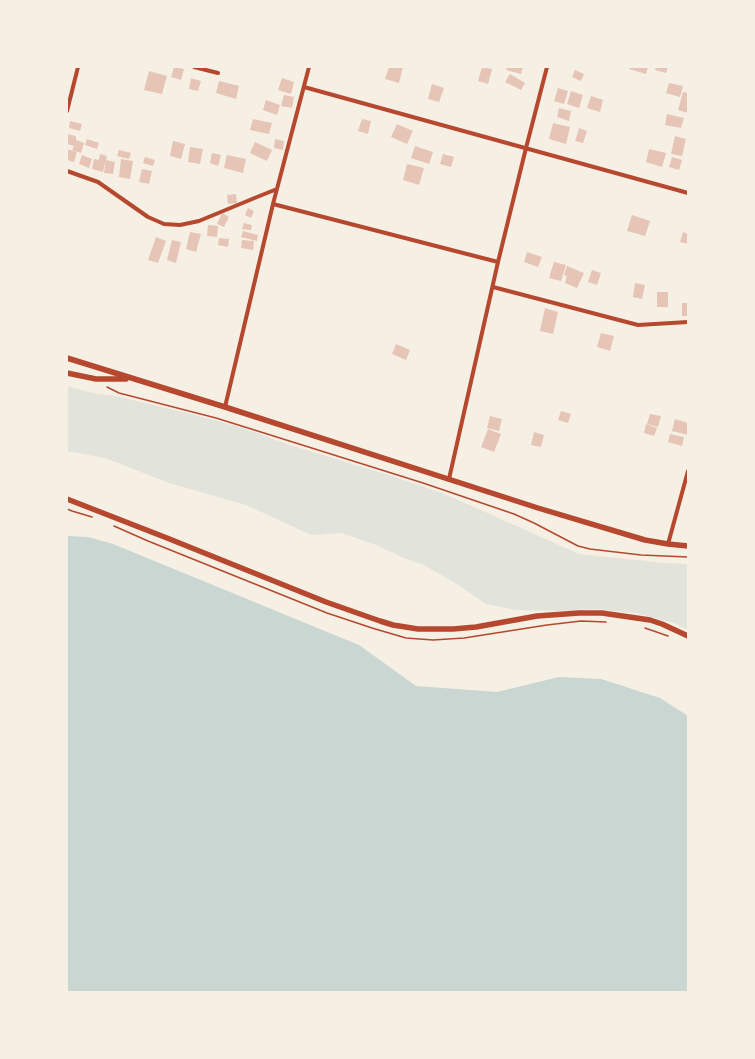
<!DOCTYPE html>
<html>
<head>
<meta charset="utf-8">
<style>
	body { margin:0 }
	#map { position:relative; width:755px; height:1059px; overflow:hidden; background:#f6efe4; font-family:Montserrat,sans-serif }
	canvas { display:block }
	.frame { position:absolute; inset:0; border:68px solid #f6efe4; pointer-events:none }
</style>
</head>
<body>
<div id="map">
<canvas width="755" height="1059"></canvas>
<div class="frame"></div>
</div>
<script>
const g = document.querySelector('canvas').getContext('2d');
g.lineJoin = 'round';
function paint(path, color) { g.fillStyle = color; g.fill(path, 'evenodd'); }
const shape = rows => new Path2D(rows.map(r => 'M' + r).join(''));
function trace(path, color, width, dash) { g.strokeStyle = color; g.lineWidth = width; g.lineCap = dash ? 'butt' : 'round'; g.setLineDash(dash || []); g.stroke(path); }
const green = shape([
	[67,386,93,393,116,396,191,414,243,428,290,445,392,476,445,494,579,554,665,563,688,564,688,630,674,623,635,613,596,609,563,611,516,610,486,604,457,584,424,565,404,558,376,545,342,533,311,535,246,505,169,483,105,458,67,451]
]);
const water = shape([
	[67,536,88,537,113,544,359,645,416,686,497,692,559,677,601,679,660,698,688,716,688,992,67,992]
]);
const building = shape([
	[174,67,184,69,181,80,171,77],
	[389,67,403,67,399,83,385,79],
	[482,67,492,69,488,84,478,81],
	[507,67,523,67,521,74,506,70],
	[630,67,648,67,646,74,629,69],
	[656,67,668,67,666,73,655,70],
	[575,70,584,74,581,81,572,77],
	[149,71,167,76,162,94,144,90],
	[510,74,525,83,521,90,505,82],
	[191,78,201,81,198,91,189,89],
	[282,78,294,82,291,94,278,90],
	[219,81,239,86,236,99,216,93],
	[669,83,683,86,680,97,666,93],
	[432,84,444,88,439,102,428,99],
	[558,88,568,91,564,104,554,101],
	[571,91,583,95,579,108,567,104],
	[683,92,688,93,688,113,678,110],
	[284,95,294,97,292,108,281,106],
	[591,96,603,100,600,112,587,108],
	[266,100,280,105,277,115,263,110],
	[559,108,571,111,569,121,557,117],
	[667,114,684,118,681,128,665,125],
	[253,119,272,123,269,134,250,130],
	[362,119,371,121,368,134,358,131],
	[70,121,82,124,80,131,69,128],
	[553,123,570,127,566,144,549,139],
	[397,124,413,131,407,144,391,137],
	[579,128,587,131,583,143,575,141],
	[67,134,76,136,76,140,84,143,81,153,72,150,74,146,67,144],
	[675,136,686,139,682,156,671,154],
	[87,139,99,143,97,149,85,145],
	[275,139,284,141,283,150,274,148],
	[173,141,185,144,181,159,170,156],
	[255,142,272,150,267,161,250,153],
	[415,146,433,152,429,164,411,158],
	[190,147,203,149,200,164,188,162],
	[67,149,77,152,74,162,67,160],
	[649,149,666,153,662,167,646,162],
	[119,150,131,153,129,159,117,156],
	[212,153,221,155,218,166,210,163],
	[100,154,107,156,103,172,92,169,94,159,99,160],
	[443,154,454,157,451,167,440,164],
	[82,155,92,159,89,168,79,164],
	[227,155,246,159,243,173,224,168],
	[145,157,155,160,153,166,143,163],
	[672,157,682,160,679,170,669,167],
	[121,159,133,161,130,179,119,177],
	[106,160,115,162,113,174,104,173],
	[407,164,424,168,419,185,403,180],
	[142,169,152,171,149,184,139,182],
	[236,194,237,203,228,204,227,195],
	[248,208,254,211,251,218,245,215],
	[222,213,229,217,224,227,217,224],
	[632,215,650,221,645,236,627,231],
	[244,223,252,225,251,230,242,229],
	[208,225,218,226,217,237,207,236],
	[243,231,258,235,257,241,241,237],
	[190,232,201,234,196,252,186,249],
	[683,232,688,234,688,244,680,242],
	[156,237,166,241,158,263,148,260],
	[219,238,229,239,228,247,218,245],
	[172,240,181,242,176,263,167,260],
	[242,240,254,241,253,250,241,248],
	[527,252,542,257,538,267,524,262],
	[554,262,566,265,561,281,549,278],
	[567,266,584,273,577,288,565,283,567,276,564,275],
	[592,270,601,273,597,285,588,282],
	[635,283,645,285,642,299,633,297],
	[657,292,668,292,668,307,657,307],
	[682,303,688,303,688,316,682,316],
	[545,308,558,312,553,334,540,331],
	[601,333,614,336,610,351,597,347],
	[396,344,410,350,406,360,392,354],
	[561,411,571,414,568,423,558,420],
	[650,414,661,416,658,427,647,424],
	[490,416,502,419,499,431,487,428],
	[675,419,688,423,688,435,672,431],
	[646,424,657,428,654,436,644,433],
	[488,429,501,434,494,452,481,447],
	[534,432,544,435,541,447,531,445],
	[670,434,684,437,682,446,668,442]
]);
const path = shape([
	[107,387,119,393,216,418,264,433,423,483,514,514,534,523,578,546,590,549,641,555,688,557],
	[67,509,72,511,92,517],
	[114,526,148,541,327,613,372,628,406,638,433,640,464,638,547,625,581,621,606,622],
	[645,628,668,636]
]);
const minor = shape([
	[194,67,218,73],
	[304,87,688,193],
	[67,111,78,67],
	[67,171,98,182,148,217,164,224,180,225,199,221,257,197,277,189],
	[273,204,498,262],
	[493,287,638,325,688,322],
	[225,407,273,204,309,67],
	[449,479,498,262,526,148,547,67],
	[668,544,688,471]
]);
const tertiary = shape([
	[67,358,225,407,538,508,645,540,668,544,688,546],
	[67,373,96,379,126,379],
	[67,499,167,538,326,602,380,621,393,625,418,629,453,629,476,627,537,616,579,613,602,613,650,620,662,624,688,636]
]);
paint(green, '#e2e4dc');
paint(water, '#c9d6d2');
paint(building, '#e6c5b7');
trace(path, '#b5482f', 1.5);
trace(minor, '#b5482f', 4);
trace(tertiary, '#b5482f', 5.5);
</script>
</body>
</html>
